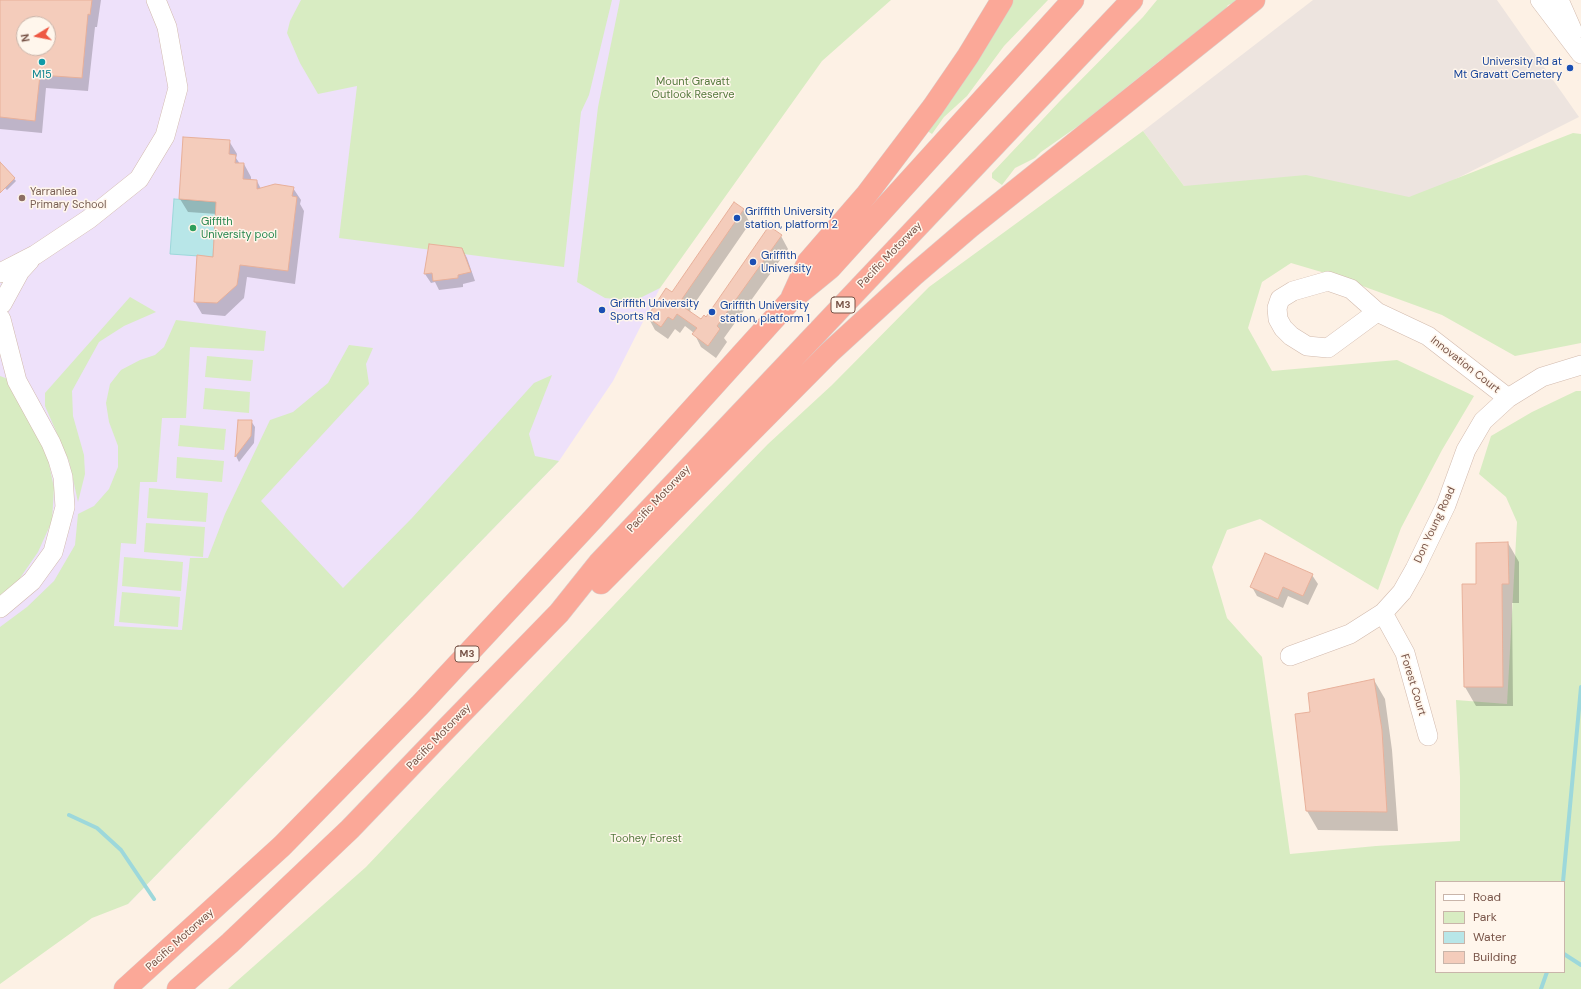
<!DOCTYPE html>
<html>
<head>
<meta charset="utf-8">
<style>
	body { margin:0 }
	#map { position:relative; width:1581px; height:989px; overflow:hidden; background:#fdf1e5; font-family:"DM Sans",sans-serif }
	canvas { display:block }
	.legend { position:absolute; left:1435px; top:881px; width:130px; height:92px; box-sizing:border-box; background:#fff6ec; border:1px solid #c9b5aa; margin:0; padding:5px 7px; list-style:none; font-size:12px; color:#785448 }
	.legend li { display:flex; align-items:center; gap:8px; height:20px }
	.legend b { width:20px; border:1px solid #c9b5aa }
	.north { position:absolute; left:16px; top:16px; width:40px; height:40px; box-sizing:border-box; background:#fff6ec; border:1px solid #c9b5aa; border-radius:50%; rotate:260deg; font-size:11px; font-weight:700; line-height:16px; text-align:center; color:#785448 }
	.north::after { content:''; display:block; margin:auto; width:14px; height:18px; background:#ee5843; clip-path:polygon(50% 0,100% 100%,50% 72%,0 100%) }
</style>
</head>
<body>
<div id="map">
<canvas width="1581" height="989"></canvas>
<ul class="legend">
<li><b style="height:5px;background:#fff"></b>Road</li>
<li><b style="height:11px;background:#d8ecc2"></b>Park</li>
<li><b style="height:11px;background:#b8e6e8"></b>Water</li>
<li><b style="height:11px;background:#f4ccbb"></b>Building</li>
</ul>
<div class="north">N</div>
</div>
<script>
const g = document.querySelector('canvas').getContext('2d');
g.lineJoin = 'round';
function paint(path, color) { g.fillStyle = color; g.fill(path, 'evenodd'); }
const shape = rows => new Path2D(rows.map(r => 'M' + r).join(''));
function trace(path, color, width, dash) { g.strokeStyle = color; g.lineWidth = width; g.lineCap = dash ? 'butt' : 'round'; g.setLineDash(dash || []); g.stroke(path); }
function drawText(font, color, halo, rows, align = 'center') {
  g.font = font + ' "DM Sans",sans-serif'; g.lineWidth = 3; g.setLineDash([]); g.textBaseline = 'middle'; g.strokeStyle = halo; g.fillStyle = color; for (const [text, x, y, turn = 0] of rows) {
    g.save(); g.translate(x, y); g.rotate((+turn || 0) * Math.PI / 180); g.textAlign = isNaN(turn) ? turn : align; if (halo) g.strokeText(text, 0, 0); g.fillText(text, 0, 0); g.restore();
  }
}
const industrial = shape([
	[1313,0,1497,0,1579,117,1414,200,1184,186,1143,131]
]);
const education = shape([
	[0,0,740,0,660,288,613,381,559,461,128,904,0,904],
	[24,24,48,24,48,48,24,48]
]);
const green = shape([
	[301,0,612,0,589,95,581,112,564,267,339,238,357,86,318,94,300,63,287,33,290,21],
	[620,0,891,0,822,61,660,288,634,301,605,298,577,282,598,107],
	[1013,0,1048,0,1004,46,967,96,944,117,932,134,926,130],
	[1157,0,1242,0,1228,5,1223,13,1179,50,1163,58,1081,124,1041,152,1035,158,1015,168,1002,185,992,178,992,173,1059,102,1143,17],
	[1143,131,1184,186,1306,175,1409,197,1573,133,1581,134,1581,343,1515,356,1442,315,1335,276,1291,263,1262,282,1248,328,1272,371,1397,360,1474,396,1442,450,1401,528,1378,590,1260,519,1227,530,1212,567,1227,618,1262,657,1290,854,1376,846,1460,841,1460,777,1456,700,1507,704,1517,522,1506,497,1479,474,1491,436,1532,412,1576,391,1581,391,1581,989,228,989,366,867,703,511,768,444,832,385,929,287],
	[1436,882,1564,882,1564,972,1436,972],
	[130,297,156,312,124,326,99,342,72,391,73,416,84,455,85,474,78,502,69,461,45,406,45,393],
	[176,320,266,331,264,351,190,347,186,418,162,418,157,482,140,482,136,544,121,543,114,626,182,630,190,558,208,558,225,514,270,420,293,412,328,383,349,345,373,348,366,364,369,384,261,501,343,588,412,518,534,383,552,375,529,434,535,456,559,461,128,904,92,918,0,984,0,627,27,607,54,581,75,545,78,514,94,506,109,489,118,467,118,446,109,422,106,403,110,384,121,370,140,360,155,355,164,347],
	[207,356,253,360,251,381,205,377],
	[0,376,8,379,47,454,54,488,52,521,38,552,18,581,0,595],
	[205,388,250,392,249,413,203,409],
	[180,425,226,429,224,450,178,446],
	[177,457,224,461,222,482,176,478],
	[149,488,208,493,206,522,147,518],
	[146,523,205,527,203,557,144,552],
	[124,557,183,562,181,591,122,586],
	[122,592,180,597,178,627,119,622]
]);
const water = shape([
	[174,199,216,202,213,257,170,254,174,199]
]);
const shadow = shape([
	[0,0,101,0,97,27,95,27,88,91,46,88,42,133,0,129],
	[24,24,48,24,48,48,24,48],
	[229,141,237,154,236,158,240,164,244,164,251,177,251,181,257,181,261,189,293,188,301,200,300,204,304,211,295,284,247,277,244,298,225,316,202,314,195,302,214,258,217,214,188,212,180,199],
	[3,166,16,181,7,190,0,183,0,169],
	[743,210,750,223,690,310,692,314,701,320,706,318,781,236,788,249,724,338,727,342,716,358,701,347,694,333,685,326,680,333,675,329,668,339,655,330,648,317,672,294],
	[462,248,467,258,475,281,463,284,463,287,439,290,435,282,431,283,425,274],
	[239,421,251,421,255,427,254,443,239,462,236,456],
	[1508,543,1519,562,1519,603,1512,603,1513,706,1476,706,1465,687,1463,585,1477,585],
	[1312,575,1318,584,1308,605,1288,596,1283,608,1257,596,1252,587],
	[1374,680,1385,699,1392,750,1398,831,1318,830,1307,811,1296,715,1311,712]
]);
const stream = shape([
	[69,815,97,828,121,850,154,899],
	[1563,882,1581,687],
	[1564,954,1581,965],
	[1541,989,1547,972]
]);
const building = shape([
	[0,0,92,0,90,15,88,14,82,78,40,75,35,121,0,117,0,0],
	[24,24,48,24,48,48,24,48,24,24],
	[183,137,230,140,229,154,236,155,235,163,244,163,243,179,257,180,257,189,275,184,294,187,292,196,297,197,288,271,240,265,237,285,217,303,194,302,197,255,213,257,216,202,179,199,183,137],
	[0,162,15,178,0,193,0,162],
	[734,202,744,209,682,299,686,301,682,306,701,319,704,315,706,317,769,226,782,235,717,326,720,329,708,346,692,334,697,328,677,314,673,320,668,317,661,327,647,317,666,288,672,292,734,202],
	[429,244,462,248,471,272,458,275,458,278,433,281,432,273,424,274,429,244],
	[238,420,252,420,251,436,235,457,238,420],
	[1508,542,1509,584,1502,584,1503,687,1464,687,1462,584,1476,584,1476,543,1508,542],
	[1265,553,1313,574,1303,596,1283,587,1278,599,1250,587,1265,553],
	[1374,679,1382,730,1387,812,1306,811,1295,714,1310,712,1308,693,1374,679]
]);
const minor = shape([
	[1540,0,1581,54],
	[1559,0,1573,32],
	[0,273,35,255,89,219,139,179,165,136,178,88,167,27,156,0],
	[2,304,20,271,30,260],
	[1377,312,1351,289,1328,281,1293,291,1280,299,1277,308,1278,319,1283,328,1291,336,1307,346,1328,348,1377,312,1428,336,1508,398],
	[0,608,32,581,53,552,65,507,63,477,58,460,51,443,17,381,1,319],
	[1383,613,1405,653,1428,736],
	[1290,656,1350,634,1383,613,1402,592,1415,569,1446,505,1466,450,1483,421,1508,398,1542,377,1581,365]
]);
const highway = shape([
	[792,297,808,262,867,194,933,107,968,56,1002,0],
	[601,583,830,352,914,275,970,227,1254,0],
	[125,989,282,846,420,705,593,519,791,300,830,268,1073,0],
	[178,989,230,943,350,829,447,728,559,613,599,563,1132,0]
]);
const markers = [
	[42,62,4,"#0f9aa8"],
	[1570,68,4,"#1a4fb4"],
	[22,198,4,"#8d6e63"],
	[737,218,4,"#1a4fb4"],
	[193,228,4,"#2e9e5b"],
	[753,262,4,"#1a4fb4"],
	[602,310,4,"#1a4fb4"],
	[712,312,4,"#1a4fb4"]
];
const shields = [
	[843,305,24],
	[467,654,24]
];
const shieldNames = [
	["M3",843,305],
	["M3",467,654]
];
const transitNames = [
	["University Rd at",1562,62,"right"],
	["Mt Gravatt Cemetery",1562,75,"right"],
	["Griffith University",745,212],
	["station, platform 2",745,225],
	["Griffith",761,256],
	["University",761,269],
	["Griffith University",610,304],
	["Sports Rd",610,317],
	["Griffith University",720,306],
	["station, platform 1",720,319]
];
const cultureNames = [
	["M15",42,75]
];
const parkNames = [
	["Mount Gravatt",693,82],
	["Outlook Reserve",693,95],
	["Toohey Forest",646,839]
];
const educationNames = [
	["Yarranlea",30,192],
	["Primary School",30,205]
];
const leisureNames = [
	["Giffith",201,222],
	["University pool",201,235]
];
const streetNames = [
	["Pacific Motorway",890,255,-46],
	["Innovation Court",1465,365,38],
	["Pacific Motorway",659,499,-47],
	["Don Young Road",1435,525,-65],
	["Forest Court",1413,685,73],
	["Pacific Motorway",439,737,-46],
	["Pacific Motorway",180,940,-42]
];
paint(industrial, '#ede4df');
paint(education, '#eee1fa');
paint(green, '#d8ecc2');
paint(water, '#b8e6e8');
trace(water, '#9dd8db', 1);
paint(shadow, '#0003');
trace(stream, '#9dd8db', 4);
paint(building, '#f4ccbb');
trace(building, '#e8b09a', 1);
trace(minor, '#d2baad', 20);
trace(highway, '#d9cfcc', 23);
trace(minor, '#fff', 19);
trace(highway, '#fba898', 22);
for (const [x, y, r, color] of markers) { const dot = new Path2D(); dot.arc(x, y, r, 0, 2 * Math.PI); g.fillStyle = color; g.fill(dot); trace(dot, '#fff6ec', 1.5); }
for (const [x, y, w] of shields) { const box = new Path2D(); box.roundRect(x - w / 2, y - 8, w, 16, 3); g.fillStyle = '#fff6ec'; g.fill(box); trace(box, '#785448', 1); }
drawText('bold 10px', '#785448', null, shieldNames);
drawText('11px', '#164399', '#fff6ec', transitNames, 'left');
drawText('11px', '#0d838f', '#fff6ec', cultureNames);
drawText('11px', '#55793d', '#fff6ec', parkNames);
drawText('11px', '#785e54', '#fff6ec', educationNames, 'left');
drawText('11px', '#27864d', '#fff6ec', leisureNames, 'left');
drawText('11px', '#785448', '#fff6ec', streetNames);
</script>
</body>
</html>
